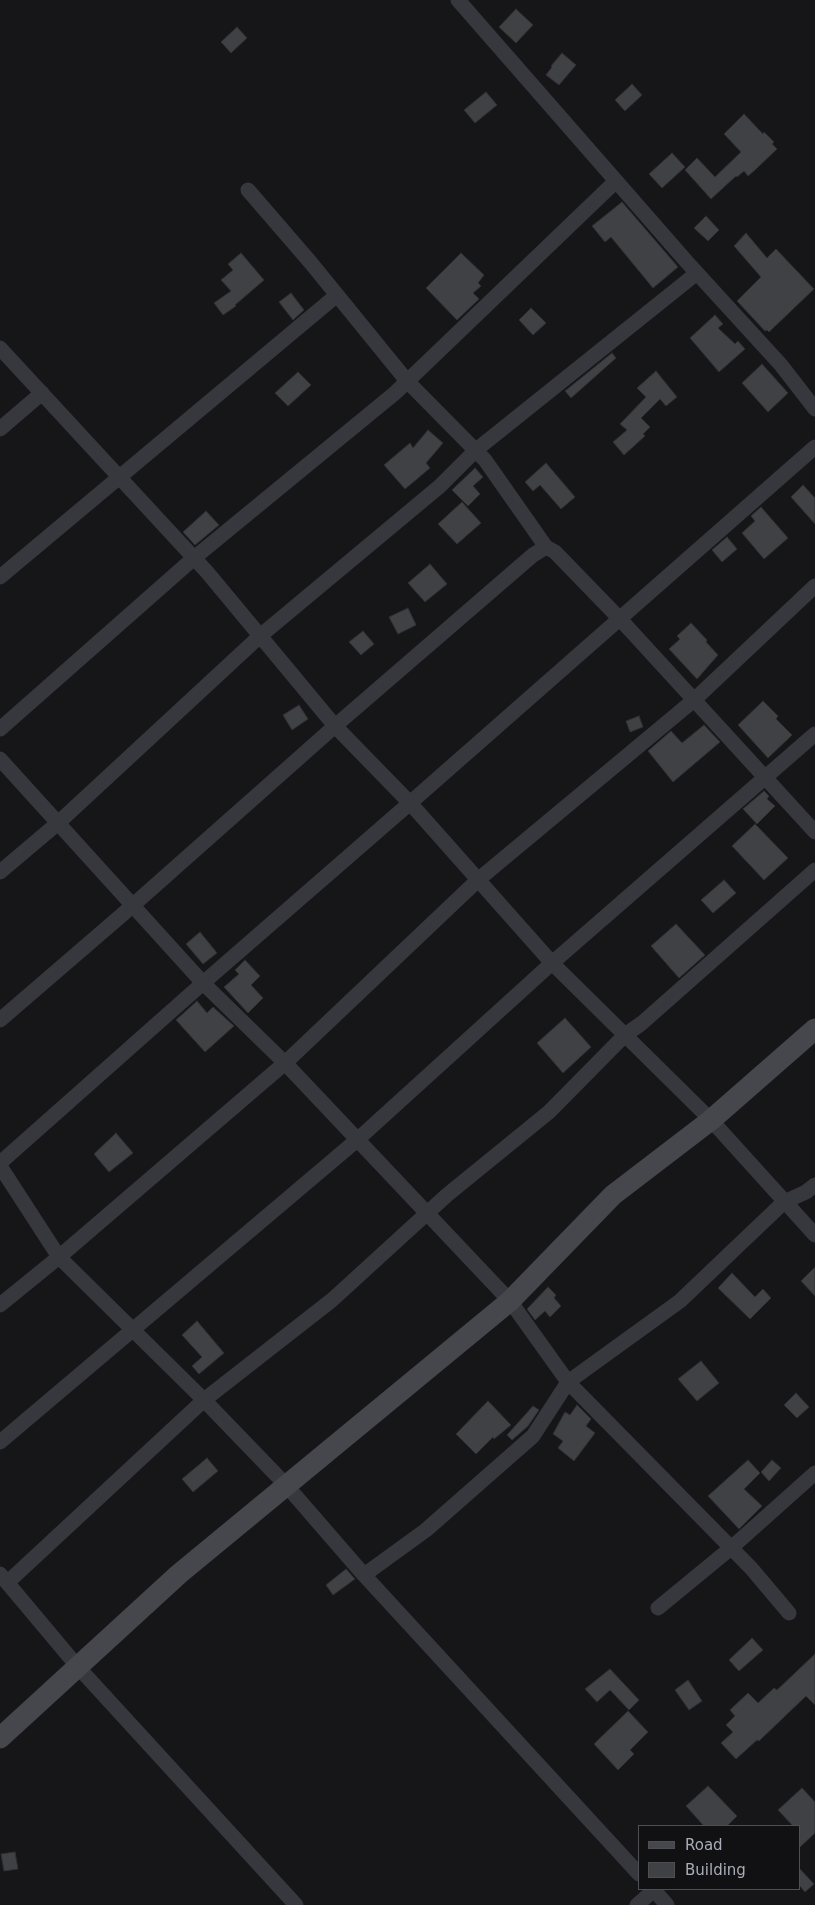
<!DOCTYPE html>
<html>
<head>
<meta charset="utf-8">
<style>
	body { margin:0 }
	#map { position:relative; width:815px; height:1905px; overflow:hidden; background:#161618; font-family:"DejaVu Sans",sans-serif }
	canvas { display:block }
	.legend { position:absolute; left:638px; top:1825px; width:162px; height:65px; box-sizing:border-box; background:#111113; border:1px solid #4d4f55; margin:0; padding:6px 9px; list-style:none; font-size:15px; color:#a8adb8 }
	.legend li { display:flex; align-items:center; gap:10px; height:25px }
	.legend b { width:25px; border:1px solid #4d4f55 }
</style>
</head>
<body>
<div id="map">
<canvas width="815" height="1905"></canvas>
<ul class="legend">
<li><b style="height:6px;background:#45474d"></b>Road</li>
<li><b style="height:14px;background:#404145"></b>Building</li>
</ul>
</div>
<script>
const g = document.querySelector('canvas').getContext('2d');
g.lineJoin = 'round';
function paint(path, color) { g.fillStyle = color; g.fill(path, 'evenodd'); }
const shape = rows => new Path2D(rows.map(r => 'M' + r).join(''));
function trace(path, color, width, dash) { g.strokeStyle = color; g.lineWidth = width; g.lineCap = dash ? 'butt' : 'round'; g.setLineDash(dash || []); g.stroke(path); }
const building = shape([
	[516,9,533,25,516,43,499,27,516,9],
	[237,27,247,38,231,53,221,42,237,27],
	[562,53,576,65,559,85,546,75,552,67,551,66,562,53],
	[632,84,642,95,625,111,615,100,632,84],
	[486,92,497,105,475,123,464,110,486,92],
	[744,114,763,134,764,132,774,142,772,144,777,149,755,170,748,176,744,171,737,177,736,176,711,199,685,170,697,158,715,177,741,152,724,134,744,114],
	[672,153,685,167,662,188,649,174,672,153],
	[622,202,678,267,653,288,611,237,605,242,592,226,622,202],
	[706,216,719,230,708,241,694,228,706,216],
	[746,233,767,258,776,249,814,289,769,332,767,330,765,331,737,301,761,277,734,246,746,233],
	[241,253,264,280,235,305,236,306,223,315,214,303,231,291,221,280,233,270,228,264,241,253],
	[461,253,484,275,478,283,481,286,473,293,479,299,457,320,426,288,461,253],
	[291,293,304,310,293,320,279,302,291,293],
	[531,308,546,323,533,335,519,320,531,308],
	[715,315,723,324,718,328,735,344,738,341,745,349,719,372,690,338,715,315],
	[612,353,616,358,571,398,565,391,612,353],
	[762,364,788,393,768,412,742,383,762,364],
	[656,371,677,397,666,406,660,399,641,418,650,427,643,434,645,436,624,455,613,442,627,430,620,424,646,397,637,388,656,371],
	[298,372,311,385,288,406,275,393,298,372],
	[428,430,443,443,426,463,430,468,405,489,384,465,410,443,413,448,428,430],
	[546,463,575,497,561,509,540,485,533,491,525,482,546,463],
	[475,468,483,477,473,486,480,494,468,506,452,490,475,468],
	[803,485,815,498,815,524,791,497,803,485],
	[462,502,481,523,457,544,438,524,462,502],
	[761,507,788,538,764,559,742,533,755,521,751,516,761,507],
	[206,511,219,525,195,545,183,532,206,511],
	[727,537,737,549,722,562,712,550,727,537],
	[430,564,447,584,425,602,408,583,430,564],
	[408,608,416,625,398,634,389,617,408,608],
	[691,623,707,640,706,642,718,655,697,679,669,649,680,639,677,636,691,623],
	[363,631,374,644,361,655,349,642,363,631],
	[763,701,778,716,776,719,792,735,768,758,738,725,763,701],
	[299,705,308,719,292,730,283,715,299,705],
	[639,716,643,727,630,732,626,721,639,716],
	[704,725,720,742,673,782,648,751,671,731,682,743,704,725],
	[764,791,769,796,767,799,775,806,757,824,743,809,764,791],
	[755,824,788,858,764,880,732,846,755,824],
	[724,880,736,893,713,913,701,900,724,880],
	[676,924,705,955,679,978,651,946,676,924],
	[200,932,217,953,203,964,186,944,200,932],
	[245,960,260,976,251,985,263,998,248,1013,224,987,239,974,235,970,245,960],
	[197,1001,207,1013,213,1007,234,1026,205,1052,176,1020,197,1001],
	[565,1018,591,1047,563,1073,537,1043,565,1018],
	[116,1133,133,1153,109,1172,94,1154,116,1133],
	[815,1267,815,1296,801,1281,815,1267],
	[732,1273,755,1297,763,1289,771,1298,750,1319,718,1288,732,1273],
	[548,1287,556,1295,554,1298,561,1306,550,1317,545,1311,535,1320,527,1309,548,1287],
	[197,1321,224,1353,199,1374,192,1366,202,1357,182,1335,197,1321],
	[701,1361,719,1383,697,1401,678,1379,701,1361],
	[796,1393,809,1407,797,1418,784,1405,796,1393],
	[488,1401,511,1425,494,1439,493,1437,476,1454,456,1434,488,1401],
	[577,1405,591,1419,586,1426,595,1433,574,1461,558,1448,563,1441,553,1434,565,1412,570,1415,577,1405],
	[533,1406,539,1410,528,1426,512,1440,507,1435,533,1406],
	[207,1458,218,1471,193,1492,182,1479,207,1458],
	[748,1460,760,1473,744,1489,762,1506,739,1529,708,1496,748,1460],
	[772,1460,781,1468,769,1481,761,1472,772,1460],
	[346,1569,355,1579,333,1595,326,1585,346,1569],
	[752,1638,763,1650,739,1671,729,1660,752,1638],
	[815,1654,815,1705,806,1696,759,1741,757,1740,736,1759,721,1743,733,1732,726,1725,735,1716,730,1710,748,1693,758,1703,774,1688,777,1690,815,1654],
	[610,1669,639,1700,629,1710,610,1690,597,1702,585,1689,610,1669],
	[688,1680,702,1701,689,1710,675,1690,688,1680],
	[628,1711,648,1732,630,1750,634,1754,618,1770,594,1744,628,1711],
	[708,1786,737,1816,727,1826,704,1826,686,1806,708,1786],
	[802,1788,815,1802,815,1833,799,1848,799,1826,793,1826,778,1810,802,1788],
	[15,1852,18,1869,4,1871,1,1854,15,1852],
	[799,1868,814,1884,805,1892,799,1885,799,1868]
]);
const street = shape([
	[458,0,686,261,781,365,815,409],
	[248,190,311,263,407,381,485,460,546,547],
	[0,348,207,572,335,726,410,803,552,963,711,1120,815,1235],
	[0,429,42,393],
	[0,577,337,295],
	[0,729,194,558,395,393,616,181],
	[0,759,203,983,285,1063,510,1301,568,1382,751,1568,789,1613],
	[0,872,58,823,260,636,440,486,476,450,697,273],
	[0,1020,123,914,335,726,533,555,546,547,555,552,620,619,815,832],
	[0,1163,203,983,410,803,815,447],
	[0,1166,59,1257,204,1400,286,1485,364,1575,639,1874],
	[0,1305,59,1257,285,1063,479,879,694,700,815,586],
	[0,1442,357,1140,552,963,815,734],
	[0,1574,78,1667,296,1905],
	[364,1575,426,1530,533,1436,568,1382,680,1301,784,1202,806,1192,815,1185],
	[8,1582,204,1400,332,1300,447,1195,549,1112,625,1035,642,1023,815,870],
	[658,1608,731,1548,815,1473],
	[653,1889,667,1905],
	[637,1905,654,1890]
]);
const secondary = shape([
	[0,1738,179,1574,510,1301,613,1195,711,1120,815,1029]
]);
paint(building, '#404145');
trace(building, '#303034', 1);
trace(street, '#37383d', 15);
trace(secondary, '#45474d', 21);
</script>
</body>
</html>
